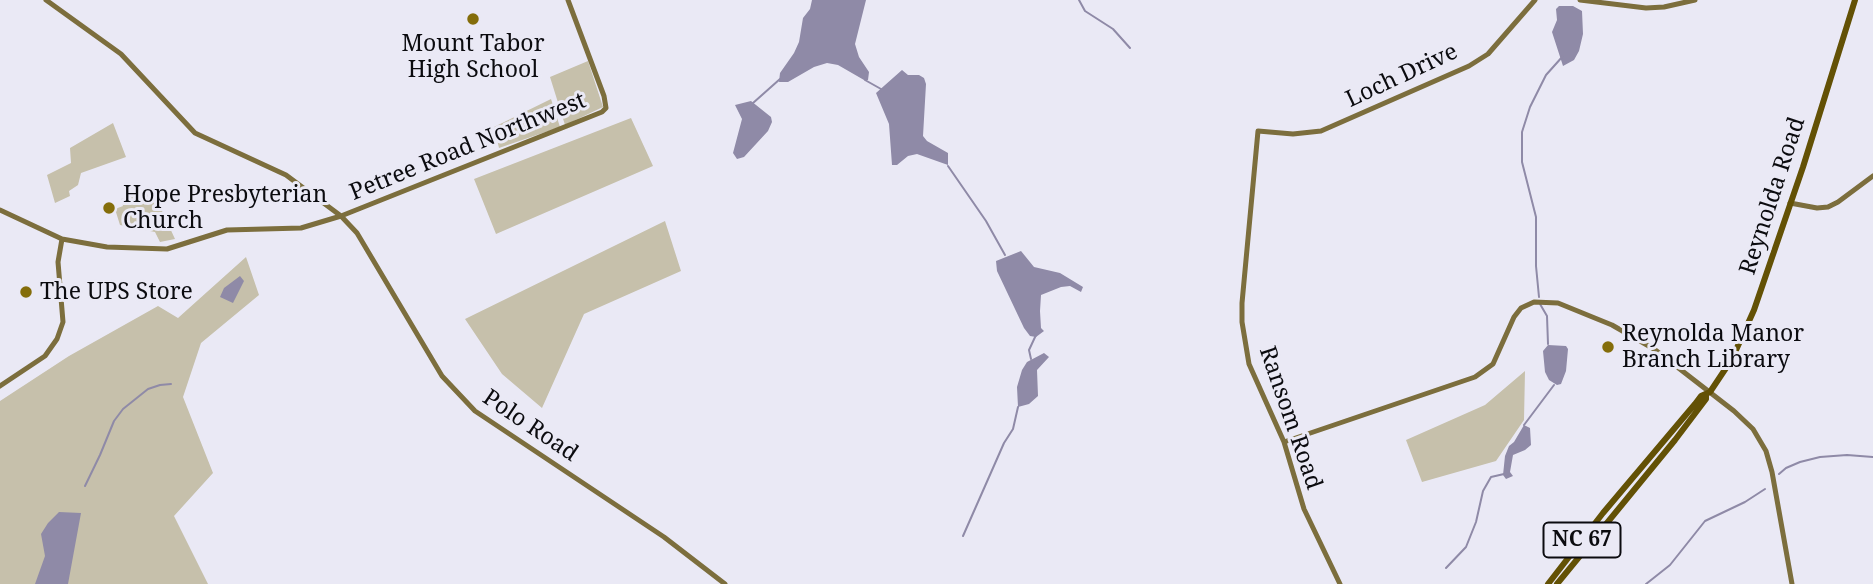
<!DOCTYPE html>
<html>
<head>
<meta charset="utf-8">
<style>
	body { margin:0 }
	canvas { display:block; background:#eae9f5 }
</style>
</head>
<body>
<canvas width="1873" height="584"></canvas>
<script>
const g = document.querySelector('canvas').getContext('2d');
g.lineJoin = 'round';
function paint(path, color) { g.fillStyle = color; g.fill(path, 'evenodd'); }
const shape = rows => new Path2D(rows.map(r => 'M' + r).join(''));
function trace(path, color, width, dash) { g.strokeStyle = color; g.lineWidth = width; g.lineCap = dash ? 'butt' : 'round'; g.setLineDash(dash || []); g.stroke(path); }
function drawText(font, color, halo, rows, align = 'center') {
  g.font = font + ' "Noto Serif",serif'; g.lineWidth = 6; g.setLineDash([]); g.textBaseline = 'middle'; g.strokeStyle = halo; g.fillStyle = color; for (const [text, x, y, turn = 0] of rows) {
    g.save(); g.translate(x, y); g.rotate((+turn || 0) * Math.PI / 180); g.textAlign = isNaN(turn) ? turn : align; if (halo) g.strokeText(text, 0, 0); g.fillText(text, 0, 0); g.restore();
  }
}
const green = shape([
	[588,61,603,107,565,125,550,77],
	[551,99,560,127,499,148,494,127],
	[631,118,653,166,496,234,474,179],
	[113,123,126,157,81,173,78,185,69,191,70,196,55,203,47,175,71,163,70,148],
	[156,191,162,211,175,239,160,242,155,232,120,225,115,209,123,206,121,199,139,193,141,196],
	[665,221,681,271,584,314,542,408,502,374,465,319],
	[246,257,259,295,201,343,183,397,213,473,174,516,208,584,0,584,0,401,69,356,158,306,178,318],
	[1525,371,1524,420,1496,461,1422,482,1406,440,1485,405]
]);
const water = shape([
	[812,0,866,0,855,44,859,57,869,72,868,80,864,80,838,65,827,63,814,67,788,82,779,82,780,73,794,53,799,42,803,18,810,9],
	[1559,6,1573,6,1582,11,1583,34,1579,51,1574,60,1563,66,1552,32,1557,20,1556,9],
	[902,70,908,75,919,75,924,78,926,84,923,136,927,141,948,153,948,165,917,154,908,156,897,165,892,165,889,124,876,93],
	[751,101,771,117,772,122,768,131,744,157,737,159,733,153,742,119,735,105],
	[1021,251,1034,267,1060,273,1083,287,1081,292,1070,286,1061,287,1041,295,1040,311,1041,328,1044,331,1036,337,1030,336,1024,328,997,271,996,261],
	[240,276,244,281,233,303,220,297,224,288],
	[1548,345,1566,346,1568,349,1566,371,1561,384,1557,385,1549,380,1545,372,1543,351],
	[1044,353,1049,357,1037,370,1038,396,1029,404,1018,407,1017,387,1022,370,1027,362],
	[1524,425,1530,428,1531,445,1525,450,1513,455,1510,472,1513,476,1506,479,1503,475,1505,456,1509,446,1514,442],
	[59,512,81,513,68,584,35,584,45,556,41,534,48,523]
]);
const stream = shape([
	[1079,0,1085,11,1113,29,1130,48],
	[865,80,881,89],
	[753,103,780,79],
	[948,166,986,221,1005,255],
	[1539,297,1536,266,1536,217,1522,162,1522,132,1530,107,1546,75,1563,56],
	[1540,304,1547,316,1548,344],
	[1031,359,1029,350,1036,335],
	[1524,425,1554,385],
	[1779,474,1786,468,1800,462,1820,457,1847,455,1873,457],
	[85,486,100,455,114,421,123,409,148,389,160,385,171,384],
	[963,536,1004,443,1013,429,1018,407],
	[1446,568,1466,547,1476,522,1483,491,1491,477,1504,474],
	[1646,584,1670,565,1705,521,1745,502,1765,489]
]);
const secondary = shape([
	[46,0,121,54,195,133,286,175,341,216,357,233,442,376,475,411,664,537,725,584],
	[1580,0,1646,8,1664,7,1695,0],
	[1790,203,1817,208,1828,207,1838,202,1873,176],
	[0,210,62,239,107,247,167,249,227,230,301,228,341,216,602,112,606,108,604,96,568,0],
	[0,386,45,356,57,339,63,322,58,262,62,239],
	[1284,442,1475,377,1493,364,1514,317,1521,308,1534,302,1558,303,1612,325,1654,349,1734,411,1753,429,1766,451,1772,472,1792,584],
	[1340,584,1304,509,1284,442,1249,364,1242,322,1242,303,1258,131,1293,134,1321,131,1469,66,1488,54,1535,0]
]);
const primary = shape([
	[1548,584,1603,513,1695,404,1701,396,1710,392,1732,359,1754,310,1803,167,1855,0],
	[1557,584,1675,440,1706,399,1706,395]
]);
const markers = [
	[473,19,7,"#846d0a"],
	[109,208,7,"#846d0a"],
	[26,292,7,"#846d0a"],
	[1608,347,7,"#846d0a"]
];
const shields = [
	[1582,540,77]
];
const shieldNames = [
	["NC 67",1582,540]
];
const poiNames = [
	["Mount Tabor",473,44,"center"],
	["High School",473,70,"center"],
	["Hope Presbyterian",123,195],
	["Church",123,221],
	["The UPS Store",40,292],
	["Reynolda Manor",1622,334],
	["Branch Library",1622,360]
];
const streetNames = [
	["Loch Drive",1402,76,-25],
	["Petree Road Northwest",468,147,-22],
	["Reynolda Road",1773,196,-72],
	["Ransom Road",1290,418,71],
	["Polo Road",530,426,34]
];
paint(green, '#c6c0ab');
paint(water, '#8f8aa7');
trace(stream, '#8f8aa7', 2);
trace(secondary, '#7c6e3d', 5);
trace(primary, '#635105', 6);
for (const [x, y, r, color] of markers) { const dot = new Path2D(); dot.arc(x, y, r, 0, 2 * Math.PI); g.fillStyle = color; g.fill(dot); trace(dot, '#eae9f5', 2.5); }
for (const [x, y, w] of shields) { const box = new Path2D(); box.roundRect(x - w / 2, y - 17.5, w, 35, 5); g.fillStyle = '#eae9f5'; g.fill(box); trace(box, '#0b0b0f', 2); }
drawText('bold 21px', '#0b0b0f', null, shieldNames);
drawText('23px', '#0b0b0f', '#eae9f5', poiNames, 'left');
drawText('23px', '#0b0b0f', '#eae9f5', streetNames);
</script>
</body>
</html>
